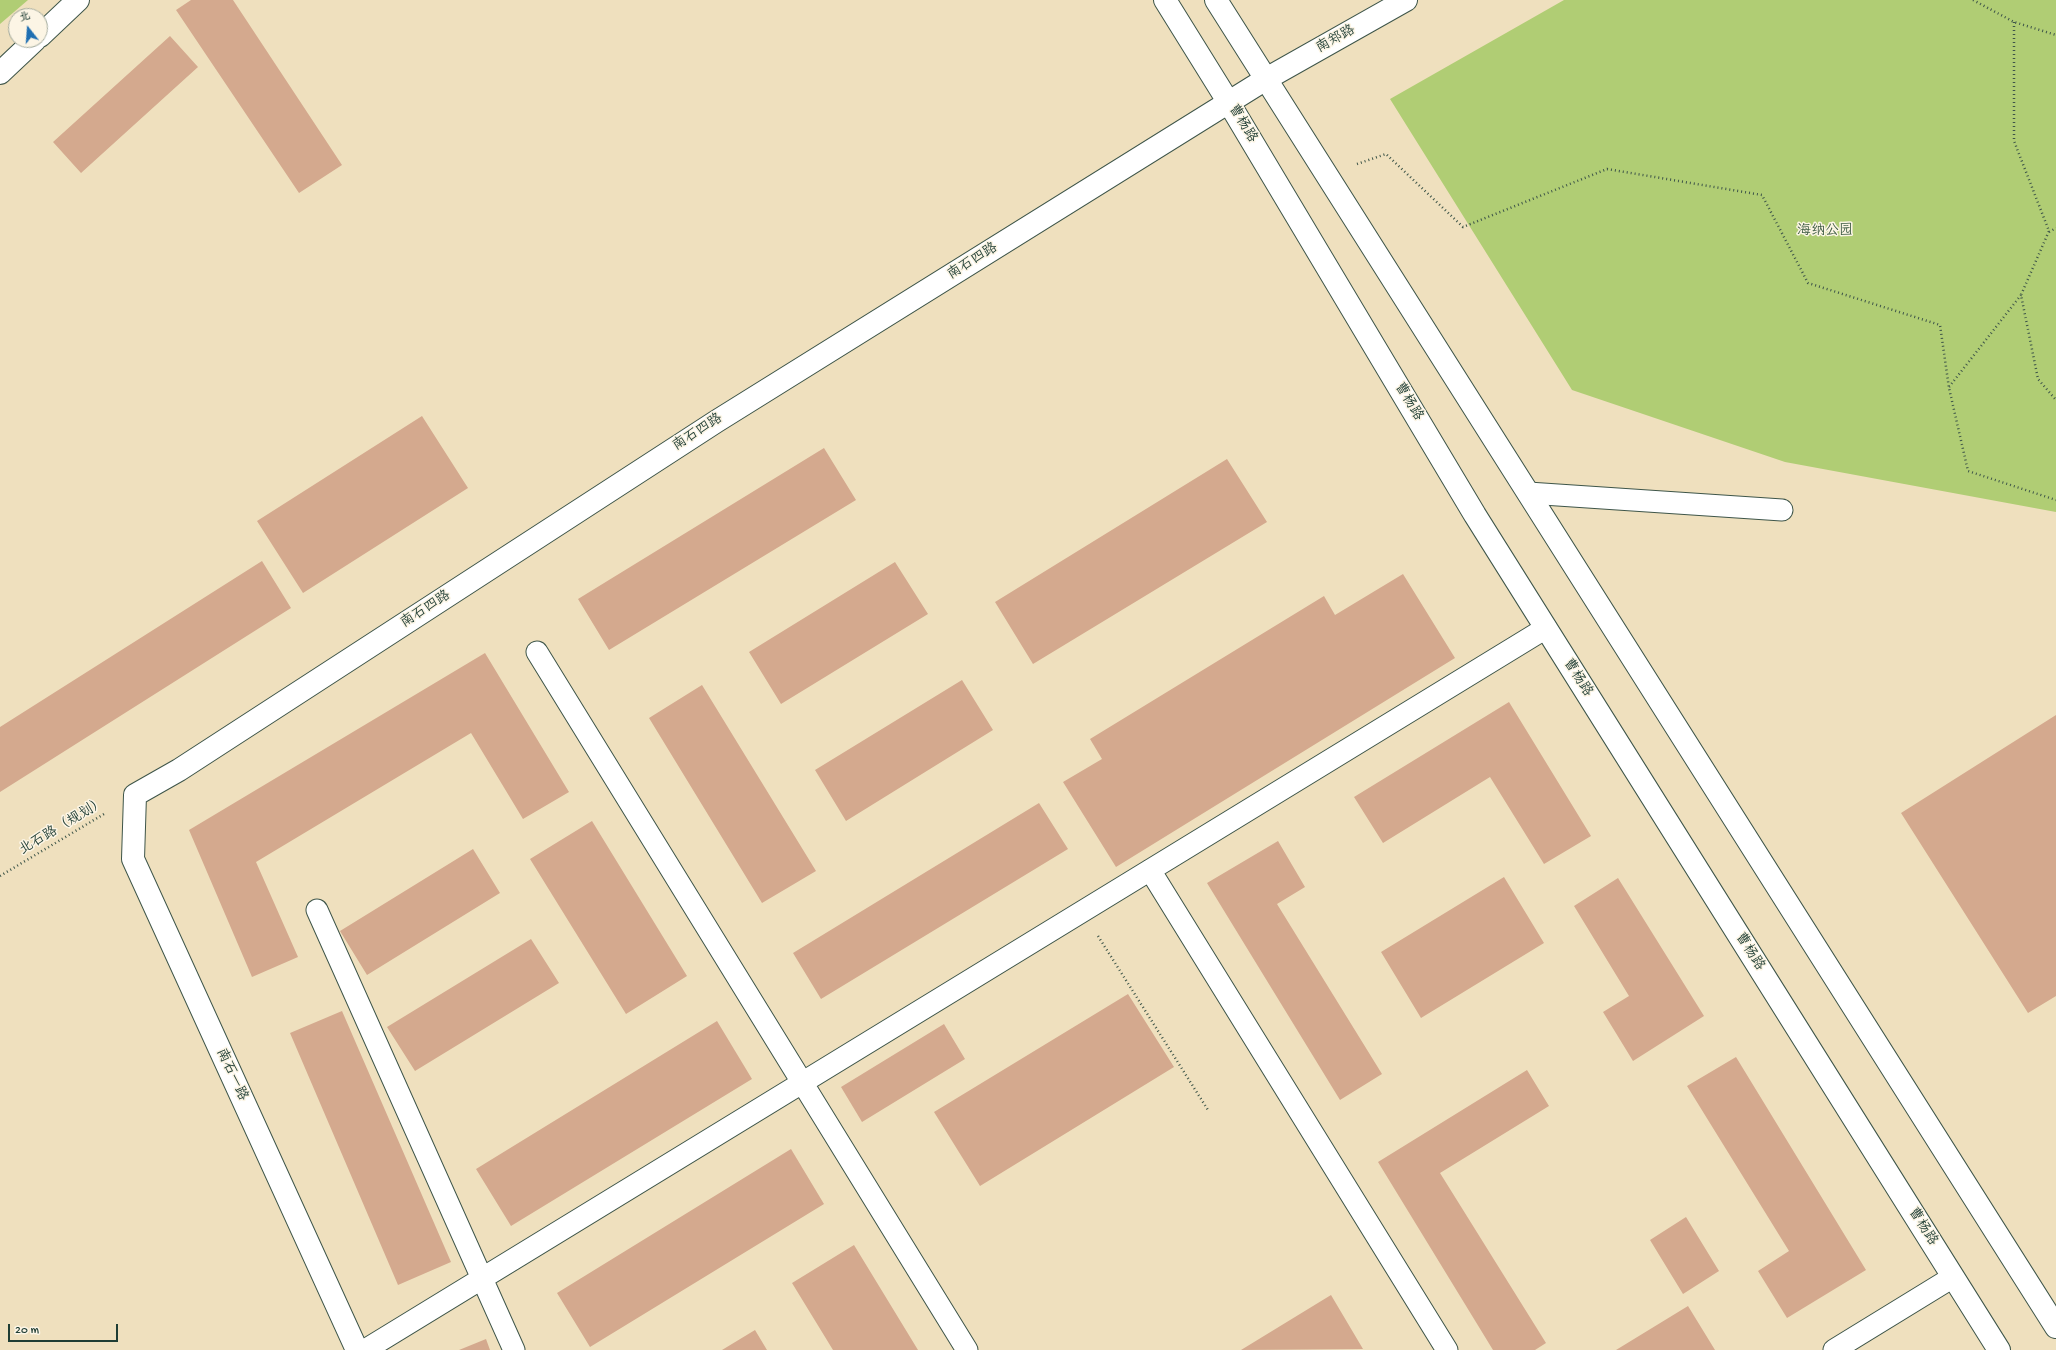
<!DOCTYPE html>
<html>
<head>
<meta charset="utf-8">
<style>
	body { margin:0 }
	#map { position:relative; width:2056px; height:1350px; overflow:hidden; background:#efe0be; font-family:"Gochi Hand","LXGW WenKai TC",sans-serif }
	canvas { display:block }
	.north { position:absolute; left:8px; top:8px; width:40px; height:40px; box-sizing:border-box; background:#fcf5e5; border:1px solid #a4ab9e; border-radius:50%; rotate:343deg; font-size:11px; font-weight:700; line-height:16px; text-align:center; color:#1f3d34 }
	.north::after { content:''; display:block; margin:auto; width:14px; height:18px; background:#1f6fb2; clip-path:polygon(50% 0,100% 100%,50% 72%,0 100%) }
	.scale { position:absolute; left:8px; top:1324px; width:110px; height:18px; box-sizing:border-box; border:2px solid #1f3d34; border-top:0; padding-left:5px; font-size:12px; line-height:14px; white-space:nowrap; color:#1f3d34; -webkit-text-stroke:3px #fcf5e5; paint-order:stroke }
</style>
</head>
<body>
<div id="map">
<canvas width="2056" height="1350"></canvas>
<div class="north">北</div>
<div class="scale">20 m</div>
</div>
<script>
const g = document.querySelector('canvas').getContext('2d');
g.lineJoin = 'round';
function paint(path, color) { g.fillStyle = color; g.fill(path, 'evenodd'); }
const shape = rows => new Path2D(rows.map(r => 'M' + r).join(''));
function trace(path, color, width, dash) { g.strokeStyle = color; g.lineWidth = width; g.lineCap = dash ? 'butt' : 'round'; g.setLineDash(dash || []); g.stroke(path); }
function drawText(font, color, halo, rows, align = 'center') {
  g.font = font + ' "Gochi Hand","LXGW WenKai TC",sans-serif'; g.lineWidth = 3; g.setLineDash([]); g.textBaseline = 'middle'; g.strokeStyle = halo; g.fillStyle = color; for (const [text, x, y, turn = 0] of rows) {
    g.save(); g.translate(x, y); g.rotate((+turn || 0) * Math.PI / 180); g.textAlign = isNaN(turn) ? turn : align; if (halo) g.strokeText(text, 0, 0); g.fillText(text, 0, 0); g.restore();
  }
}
const green = shape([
	[0,0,28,0,0,24],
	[1564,0,2056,0,2056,512,1785,462,1572,390,1390,99]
]);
const building = shape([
	[191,0,233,0,342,165,299,193,176,10],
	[170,36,198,67,81,173,53,142],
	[422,416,468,488,303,593,257,521],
	[824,448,856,500,609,650,578,599],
	[1227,459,1267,522,1033,664,995,602],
	[262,561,291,608,0,792,0,727],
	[895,562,928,614,781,704,749,652],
	[1403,574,1455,658,1116,867,1063,782,1102,759,1090,739,1324,596,1335,615],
	[485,653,569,792,523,819,471,733,256,862,298,957,252,977,189,830],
	[962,680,993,730,846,821,815,770],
	[702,685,816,871,762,903,649,718],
	[1509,702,1591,836,1544,864,1490,777,1383,843,1354,797],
	[2056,715,2056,996,2028,1013,1901,813],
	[1039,803,1068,849,821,999,793,953],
	[592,821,687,976,626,1014,530,859],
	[1278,841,1305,887,1277,904,1382,1074,1340,1100,1207,883],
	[473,849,500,893,367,975,340,931],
	[1504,877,1544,943,1421,1018,1381,952],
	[1618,878,1704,1016,1633,1061,1603,1012,1629,996,1574,906],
	[531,939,559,983,415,1071,387,1027],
	[1128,994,1174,1067,980,1186,934,1112],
	[342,1011,451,1262,398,1285,290,1033],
	[717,1021,752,1079,511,1226,476,1169],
	[944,1024,965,1059,862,1122,841,1087],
	[1736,1057,1866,1270,1787,1318,1758,1271,1789,1251,1687,1086],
	[1527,1070,1549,1106,1440,1173,1546,1343,1535,1350,1493,1350,1378,1162],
	[791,1149,824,1204,590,1347,557,1293],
	[1686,1217,1719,1271,1683,1294,1650,1240],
	[854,1245,918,1350,833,1350,792,1283],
	[1331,1295,1363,1349,1241,1350],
	[1688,1306,1715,1350,1616,1350],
	[755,1330,767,1350,722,1350],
	[486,1339,490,1350,459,1350]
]);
const path = shape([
	[1973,0,2014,22,2056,35],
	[2014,22,2014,141,2049,231,2021,295,2038,379,2056,400],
	[1357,164,1386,154,1463,227,1607,169,1762,195,1808,283,1940,325,1949,388,1968,471,2056,500],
	[2049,232,2056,228],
	[1949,387,2021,295],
	[0,876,104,814],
	[1098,936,1208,1110]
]);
const service = shape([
	[1528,493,1782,510],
	[537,652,967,1350],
	[1150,870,1447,1350],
	[317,910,514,1350],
	[365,1350,1546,628],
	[1834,1350,1953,1277]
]);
const minor = shape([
	[40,36,78,0],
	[0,73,35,40],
	[357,1350,133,859,135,795,179,770,717,421,1266,79,1406,0]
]);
const primary = shape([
	[1165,0,1229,103,1475,515,1999,1350],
	[1216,0,2056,1327]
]);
const streetNames = [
	["南郑路",1336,40,-29],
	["曹杨路",1242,124,59],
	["南石四路",973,262,-32],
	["曹杨路",1408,402,59],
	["南石四路",698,433,-33],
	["南石四路",426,610,-33],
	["曹杨路",1577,678,58],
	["北石路（规划）",63,827,-31],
	["曹杨路",1749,952,58],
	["南石一路",231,1075,65],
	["曹杨路",1922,1227,58]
];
const parkNames = [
	["海纳公园",1825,232]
];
paint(green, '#b0cd74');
paint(building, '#d4a98e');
trace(service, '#3e5549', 23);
trace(minor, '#3e5549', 24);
trace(primary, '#3e5549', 24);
trace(path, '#3e5549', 2.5, [1, 3]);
trace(service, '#fff', 21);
trace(minor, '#fff', 22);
trace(primary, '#fff', 22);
drawText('14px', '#1f3d34', '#fcf5e5', streetNames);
drawText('14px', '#3c5a41', '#fcf5e5', parkNames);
</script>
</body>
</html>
